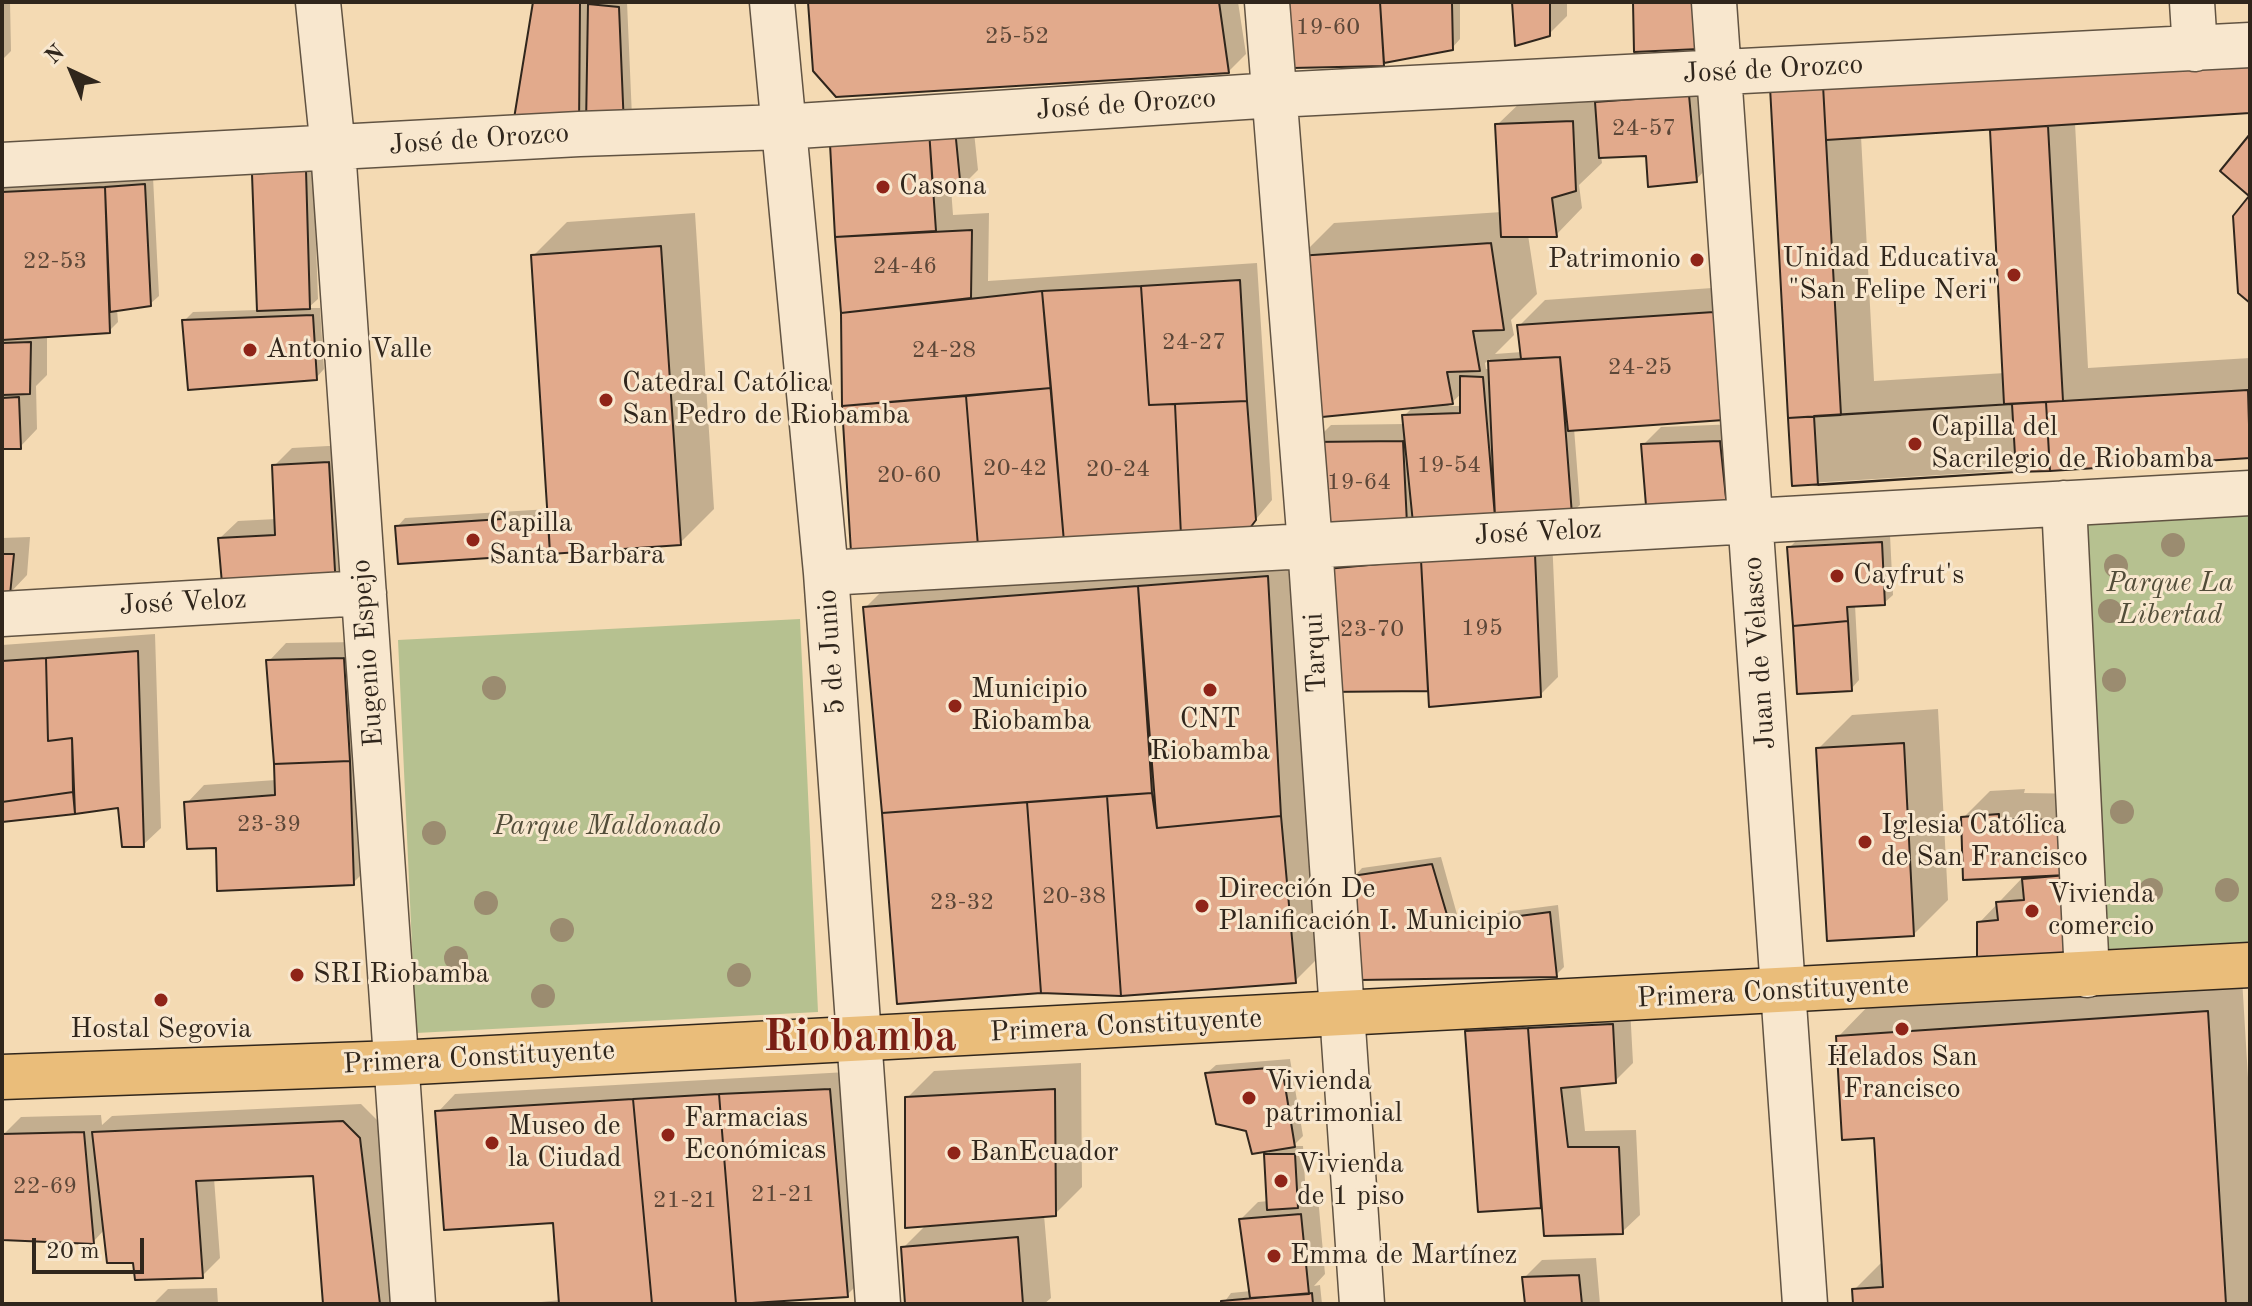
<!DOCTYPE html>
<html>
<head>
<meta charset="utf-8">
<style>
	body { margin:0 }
	#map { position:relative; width:2252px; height:1306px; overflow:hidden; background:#f4dab3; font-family:"Old Standard TT",serif }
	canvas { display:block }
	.frame { position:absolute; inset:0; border:4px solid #30261c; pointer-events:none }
	.north { position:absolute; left:32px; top:32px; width:80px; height:80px; -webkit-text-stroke:6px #f8e7ce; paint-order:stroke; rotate:316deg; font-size:22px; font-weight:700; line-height:32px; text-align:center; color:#30261c }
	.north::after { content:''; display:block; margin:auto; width:28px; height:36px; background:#30261c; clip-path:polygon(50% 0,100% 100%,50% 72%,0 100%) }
	.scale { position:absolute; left:32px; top:1238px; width:112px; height:36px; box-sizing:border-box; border:4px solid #30261c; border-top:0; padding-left:10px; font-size:24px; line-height:28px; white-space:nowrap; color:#30261c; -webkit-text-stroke:6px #f8e7ce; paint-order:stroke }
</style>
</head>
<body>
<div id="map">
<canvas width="2252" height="1306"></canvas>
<div class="frame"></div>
<div class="north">N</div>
<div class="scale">20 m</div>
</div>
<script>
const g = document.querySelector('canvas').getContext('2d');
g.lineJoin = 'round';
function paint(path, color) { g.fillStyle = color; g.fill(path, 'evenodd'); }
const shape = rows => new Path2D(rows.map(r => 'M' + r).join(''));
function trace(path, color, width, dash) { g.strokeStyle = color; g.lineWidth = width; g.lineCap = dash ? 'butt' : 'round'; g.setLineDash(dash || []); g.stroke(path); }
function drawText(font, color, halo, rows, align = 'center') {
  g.font = font + ' "Old Standard TT",serif'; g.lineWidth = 6; g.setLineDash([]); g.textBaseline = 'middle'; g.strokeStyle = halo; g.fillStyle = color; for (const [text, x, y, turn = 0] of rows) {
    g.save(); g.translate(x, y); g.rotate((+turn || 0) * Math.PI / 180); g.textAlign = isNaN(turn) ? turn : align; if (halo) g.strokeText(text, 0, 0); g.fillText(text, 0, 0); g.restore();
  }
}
const green = shape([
	[2250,513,2250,942,2109,949,2086,523],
	[800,619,818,1012,416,1033,398,640]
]);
const shadow = shape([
	[2,2,10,2,11,51,2,60],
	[535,2,627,2,632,117,578,129],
	[810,2,1238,2,1246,54,1228,72],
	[1275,2,1460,2,1460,39,1452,48,1388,60,1384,64],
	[1514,2,1567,2,1567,16,1549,34],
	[2250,27,2250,112,2075,123,2088,368,2250,358,2250,456,1793,484,1772,88],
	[1992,128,2005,373,1874,381,1861,136],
	[1697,87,1704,171,1696,180,1648,154,1601,156,1602,163,1579,185,1582,208,1556,235,1528,235,1537,294,1511,320,1514,335,1495,354,1522,352,1519,326,1545,300,1740,286,1750,392,1574,428,1580,505,1571,513,1414,514,1407,522,1313,443,1331,425,1405,424,1404,416,1414,406,1300,257,1334,223,1502,212,1497,125,1524,99,1599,95,1599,101,1605,94],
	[1490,359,1490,369,1486,369,1485,363],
	[1462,393,1462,406,1448,406],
	[972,113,978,170,960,188,951,188,953,215,989,213,988,281,1257,263,1272,500,1247,530,853,550,832,144],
	[313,163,318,299,308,308,320,308,324,369,316,378,184,321,193,312,258,310,254,174,262,166],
	[153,177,159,296,150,304,117,309,118,322,109,331,47,335,47,375,36,386,37,429,20,447,2,447,2,184],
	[695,213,714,509,680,543,397,527,405,518,549,509,533,256,567,222],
	[1738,424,1727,515,1643,445,1661,427],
	[346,445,353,569,335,587,220,538,238,521,276,519,274,466,292,448],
	[1890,535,1893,595,1884,603,1855,605,1859,680,1851,689,1789,548,1797,540],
	[30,537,27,575,10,593,2,594,2,538],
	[1552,537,1558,677,1540,695,1430,689,1325,690,1318,571,1336,553],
	[1301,543,1329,947,1295,981,865,608,883,590],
	[155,634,161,828,143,845,120,806,2,820,2,645],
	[361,642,371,865,353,883,218,845,187,803,204,785,276,780,269,661,286,643],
	[1938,709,1948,900,1914,934,1818,749,1852,715],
	[2025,789,2024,793,2089,794,2093,926,1979,923,2025,875,1963,818,1990,791],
	[1441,857,1458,918,1558,905,1564,967,1556,975,1361,978,1354,877,1362,868],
	[2242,978,2250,1111,2250,1304,1855,1304,1854,1290,1884,1260,1876,1136,1838,1037,1872,1002],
	[1630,1007,1633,1063,1615,1081,1580,1084,1585,1131,1636,1130,1640,1215,1622,1232,1543,1206,1480,1210,1468,1032,1485,1014],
	[1290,1059,1303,1136,1293,1146,1303,1146,1306,1198,1318,1197,1325,1274,1314,1286,1320,1285,1322,1304,1223,1304,1231,1293,1251,1291,1241,1219,1258,1202,1269,1201,1266,1155,1273,1149,1247,1129,1207,1073,1216,1065],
	[1081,1063,1082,1187,1055,1214,1044,1215,1051,1298,1044,1304,907,1304,903,1248,927,1224,907,1098,934,1071],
	[847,1072,865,1277,847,1295,670,1304,521,1304,561,1300,555,1221,438,1112,455,1094],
	[361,1104,377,1120,399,1304,325,1304,315,1174,214,1178,220,1258,202,1276,135,1260,105,1229,93,1242,2,1238,2,1136,21,1117,101,1115,102,1125,112,1116],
	[1596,1258,1600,1304,1527,1304,1524,1278,1542,1260],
	[217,1288,218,1304,153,1304,168,1289]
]);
const building = shape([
	[533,2,580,2,579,130,511,137,533,2],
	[808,2,1219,2,1229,73,836,97,813,71,808,2],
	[1273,2,1380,2,1384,66,1292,68,1273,2],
	[1380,2,1452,3,1453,50,1384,63,1380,2],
	[1512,2,1550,2,1550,36,1515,46,1512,2],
	[1633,2,1697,2,1699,49,1634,52,1633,2],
	[588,4,619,7,624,127,586,126,588,4],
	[2250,58,2250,113,1826,140,1823,85,2250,58],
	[1823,85,1841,415,1788,418,1770,87,1823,85],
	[1689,95,1697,182,1648,187,1646,156,1599,158,1595,102,1689,95],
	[1573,121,1576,191,1552,198,1557,237,1501,237,1495,124,1573,121],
	[2048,126,2063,401,2004,404,1990,130,2048,126],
	[955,129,961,190,933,191,929,130,955,129],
	[929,130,936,231,835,237,830,144,929,130],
	[2250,134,2250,195,2249,196,2220,171,2250,134],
	[306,170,310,309,257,311,252,174,306,170],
	[145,184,151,306,110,312,105,187,145,184],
	[105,187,110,333,2,340,2,192,105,187],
	[2249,196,2250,195,2250,303,2238,293,2233,216,2249,196],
	[972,230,971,298,841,313,835,237,972,230],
	[1491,243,1504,330,1473,331,1480,371,1447,372,1453,404,1312,418,1298,256,1491,243],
	[661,246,681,545,550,554,531,255,661,246],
	[1240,280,1247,401,1149,405,1141,286,1240,280],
	[1141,286,1149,405,1175,404,1181,536,1064,542,1042,291,1141,286],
	[1042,291,1051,388,842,406,841,313,1042,291],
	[1714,312,1724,420,1568,431,1560,357,1521,359,1517,325,1714,312],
	[313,315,317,380,188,390,182,320,313,315],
	[31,342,30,394,2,395,2,343,31,342],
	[1560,357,1572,515,1495,517,1488,361,1560,357],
	[1460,376,1483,377,1495,517,1413,523,1402,415,1460,413,1460,376],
	[1051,388,1064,542,978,546,966,396,1051,388],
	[2248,390,2250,458,2050,471,2046,402,2248,390],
	[966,396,978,546,851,552,842,406,966,396],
	[19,397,21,449,2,449,2,398,19,397],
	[1247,401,1256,520,1247,532,1181,536,1175,404,1247,401],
	[2046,402,2050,471,2016,472,2012,404,2046,402],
	[2012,404,2016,472,1818,485,1814,416,2012,404],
	[2012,404,2016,472,1792,486,1788,418,2012,404],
	[1403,441,1407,524,1315,529,1311,442,1403,441],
	[1720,441,1728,517,1647,518,1641,444,1720,441],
	[329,462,336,589,223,595,218,538,275,535,272,465,329,462],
	[548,516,550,554,398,564,395,526,548,516],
	[1882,542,1885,605,1847,607,1848,621,1793,626,1787,547,1882,542],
	[2,554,14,554,10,595,2,596,2,554],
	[1535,554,1541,697,1429,707,1421,560,1535,554],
	[1421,560,1428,691,1323,692,1316,570,1421,560],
	[1268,576,1281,816,1157,828,1138,586,1268,576],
	[1138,586,1152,793,882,813,863,607,1138,586],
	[1848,621,1852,691,1797,694,1793,626,1848,621],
	[138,651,144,847,122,847,118,808,75,814,72,738,48,741,46,658,138,651],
	[46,658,48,741,72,738,73,792,2,802,2,661,46,658],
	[344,658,350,761,274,764,266,660,344,658],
	[1904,743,1914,936,1827,941,1816,748,1904,743],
	[350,761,354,885,217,891,216,848,187,849,184,802,275,795,274,764,350,761],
	[73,792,75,814,2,822,2,802,73,792],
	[1152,793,1157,828,1281,816,1296,983,1121,996,1107,796,1152,793],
	[1107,796,1121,996,1041,993,1027,802,1107,796],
	[1027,802,1041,993,897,1004,882,813,1027,802],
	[1999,814,1999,819,2063,820,2067,875,1963,880,1961,817,1999,814],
	[1432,864,1450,925,1550,912,1557,977,1359,980,1352,876,1432,864],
	[2067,875,2068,955,1977,957,1977,922,1998,920,1996,902,2024,900,2022,879,2067,875],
	[2208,1011,2226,1304,1853,1304,1852,1289,1883,1287,1874,1138,1842,1140,1836,1036,2208,1011],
	[1613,1024,1616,1083,1561,1088,1568,1147,1619,1147,1623,1234,1544,1236,1528,1028,1613,1024],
	[1528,1028,1541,1208,1478,1212,1465,1031,1528,1028],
	[1282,1067,1295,1147,1252,1154,1246,1131,1216,1124,1205,1073,1282,1067],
	[830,1089,848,1297,736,1304,719,1094,830,1089],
	[1055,1089,1056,1216,905,1228,905,1097,1055,1089],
	[719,1094,736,1304,652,1304,633,1099,719,1094],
	[633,1099,652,1304,559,1304,553,1223,444,1230,435,1111,633,1099],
	[343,1121,360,1138,380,1304,323,1304,313,1176,196,1181,203,1278,135,1280,133,1263,107,1263,92,1132,343,1121],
	[84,1132,94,1244,2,1240,2,1134,84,1132],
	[1264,1154,1295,1154,1298,1208,1267,1210,1264,1154],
	[1301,1214,1309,1294,1250,1298,1239,1219,1301,1214],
	[1018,1237,1023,1304,905,1304,901,1247,1018,1237],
	[1579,1275,1582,1304,1525,1304,1522,1277,1579,1275],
	[1312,1293,1313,1304,1221,1304,1221,1301,1312,1293]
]);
const minor = shape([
	[318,2,333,149,413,1304],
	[772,2,826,573,878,1304],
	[1267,2,1310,545,1362,1304],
	[1714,2,1805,1304],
	[2192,2,2195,49],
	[2,165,579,134,782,127,1275,95,2250,45],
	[2064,503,2087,975],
	[826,573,2250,493],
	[2,614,364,593]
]);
const major = shape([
	[2,1077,396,1063,2250,965]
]);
const trees = [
	[2173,545],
	[2116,566],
	[2110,611],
	[2114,680],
	[494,688],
	[2122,812],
	[434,833],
	[2151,890],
	[2227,890],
	[486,903],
	[562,930],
	[456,958],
	[739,975],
	[543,996]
];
const markers = [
	[883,187,8,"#8f2418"],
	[1697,260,8,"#8f2418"],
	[2014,275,8,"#8f2418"],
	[250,350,8,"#8f2418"],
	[606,400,8,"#8f2418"],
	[1915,444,8,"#8f2418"],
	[473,540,8,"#8f2418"],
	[1837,576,8,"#8f2418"],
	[1210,690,8,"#8f2418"],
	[955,706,8,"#8f2418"],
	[1865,842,8,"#8f2418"],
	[1202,906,8,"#8f2418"],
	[2032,911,8,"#8f2418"],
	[297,975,8,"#8f2418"],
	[161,1000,8,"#8f2418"],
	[1902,1029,8,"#8f2418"],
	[1249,1098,8,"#8f2418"],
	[668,1135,8,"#8f2418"],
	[492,1143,8,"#8f2418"],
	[954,1153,8,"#8f2418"],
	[1281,1181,8,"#8f2418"],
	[1274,1256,8,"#8f2418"]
];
const numberNames = [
	["19-60",1328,28],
	["25-52",1017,37],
	["24-57",1644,129],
	["22-53",55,262],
	["24-46",905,267],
	["24-27",1194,343],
	["24-28",944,351],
	["24-25",1640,368],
	["19-54",1449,466],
	["20-42",1015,469],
	["20-24",1118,470],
	["20-60",909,476],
	["19-64",1359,483],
	["195",1482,629],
	["23-70",1372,630],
	["23-39",269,825],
	["20-38",1074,897],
	["23-32",962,903],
	["22-69",45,1187],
	["21-21",783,1195],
	["21-21",685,1201]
];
const streetNames = [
	["José de Orozco",1773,70,-3],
	["José de Orozco",1126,105,-4],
	["José de Orozco",479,140,-4],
	["José Veloz",1538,533,-3],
	["José Veloz",183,603,-3],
	["5 de Junio",832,652,-94],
	["Eugenio Espejo",368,653,-94],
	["Tarqui",1316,653,-93],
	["Juan de Velasco",1760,653,-94],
	["Primera Constituyente",1773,992,-3],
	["Primera Constituyente",1126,1026,-3],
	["Primera Constituyente",479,1058,-3]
];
const poiNames = [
	["Casona",899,187],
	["Unidad Educativa",1998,259,"right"],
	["\"San Felipe Neri\"",1998,291,"right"],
	["Patrimonio",1681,260,"right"],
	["Antonio Valle",266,350],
	["Catedral Católica",622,384],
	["San Pedro de Riobamba",622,416],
	["Capilla del",1931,428],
	["Sacrilegio de Riobamba",1931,460],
	["Capilla",489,524],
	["Santa Barbara",489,556],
	["Cayfrut's",1853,576],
	["Municipio",971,690],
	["Riobamba",971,722],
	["CNT",1210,720,"center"],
	["Riobamba",1210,752,"center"],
	["Iglesia Católica",1881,826],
	["de San Francisco",1881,858],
	["Dirección De",1218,890],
	["Planificación I. Municipio",1218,922],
	["Vivienda",2048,895],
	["comercio",2048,927],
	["SRI Riobamba",313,975],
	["Hostal Segovia",161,1030,"center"],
	["Helados San",1902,1058,"center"],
	["Francisco",1902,1090,"center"],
	["Vivienda",1265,1082],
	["patrimonial",1265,1114],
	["Farmacias",684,1119],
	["Económicas",684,1151],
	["Museo de",508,1127],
	["la Ciudad",508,1159],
	["BanEcuador",970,1153],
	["Vivienda",1297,1165],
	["de 1 piso",1297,1197],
	["Emma de Martínez",1290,1256]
];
const parkNames = [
	["Parque La",2170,584],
	["Libertad",2170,616],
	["Parque Maldonado",607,827]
];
const townNames = [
	["Riobamba",860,1038]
];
paint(green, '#b6c190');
paint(shadow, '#0003');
paint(building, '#e2aa8c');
trace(building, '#30261c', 2);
trace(minor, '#615342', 47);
trace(major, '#30261c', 47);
trace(minor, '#f8e7ce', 44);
trace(major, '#eabd7a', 44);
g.fillStyle = '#9b8c70';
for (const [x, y] of trees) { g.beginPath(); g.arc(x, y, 12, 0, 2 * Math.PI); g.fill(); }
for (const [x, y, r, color] of markers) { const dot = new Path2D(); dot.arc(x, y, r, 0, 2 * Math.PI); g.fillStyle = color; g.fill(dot); trace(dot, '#f8e7ce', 3); }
drawText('24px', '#5c4738', null, numberNames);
drawText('28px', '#30261c', '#f8e7ce', streetNames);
drawText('28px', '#30261c', '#f8e7ce', poiNames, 'left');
drawText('italic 28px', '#524d39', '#f8e7ce', parkNames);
drawText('bold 44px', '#7a1f14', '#f8e7ce', townNames);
</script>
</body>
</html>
